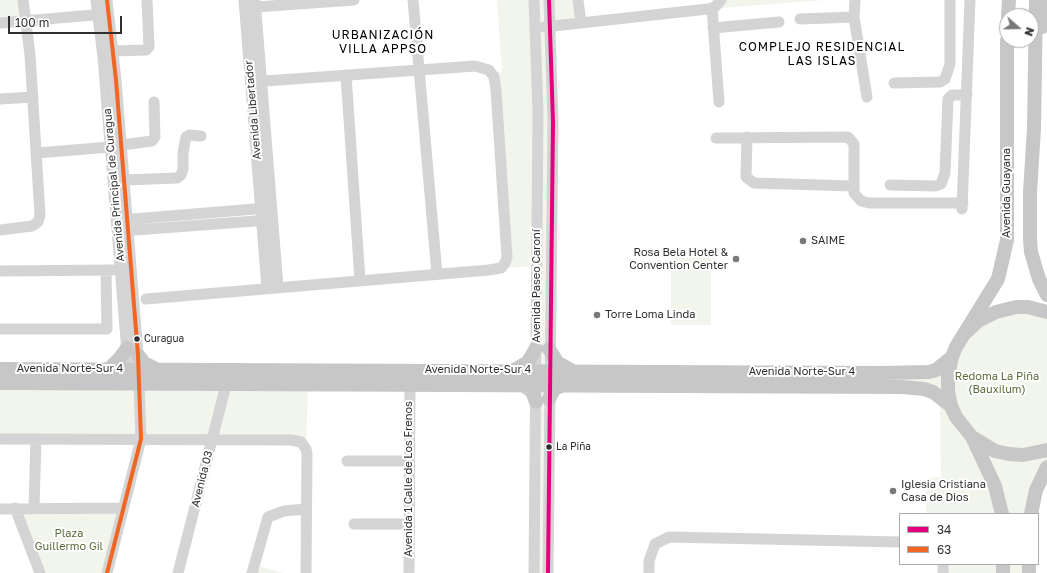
<!DOCTYPE html>
<html>
<head>
<meta charset="utf-8">
<style>
	body { margin:0 }
	#map { position:relative; width:1047px; height:573px; overflow:hidden; background:#fff; font-family:"Golos Text",sans-serif }
	canvas { display:block }
	.legend { position:absolute; left:899px; top:513px; width:140px; height:52px; box-sizing:border-box; background:#fff; border:1px solid #acacac; margin:0; padding:5px 7px; list-style:none; font-size:12px; color:#2f2f2f }
	.legend li { display:flex; align-items:center; gap:8px; height:20px }
	.legend b { width:20px; border:1px solid #acacac }
	.north { position:absolute; left:999px; top:8px; width:40px; height:40px; box-sizing:border-box; background:#fff; border:1px solid #acacac; border-radius:50%; rotate:110deg; font-size:11px; font-weight:700; line-height:16px; text-align:center; color:#2f2f2f }
	.north::after { content:''; display:block; margin:auto; width:14px; height:18px; background:#787878; clip-path:polygon(50% 0,100% 100%,50% 72%,0 100%) }
	.scale { position:absolute; left:8px; top:16px; width:114px; height:18px; box-sizing:border-box; border:2px solid #2f2f2f; border-top:0; padding-left:5px; font-size:12px; line-height:14px; white-space:nowrap; color:#2f2f2f; -webkit-text-stroke:3px #fff; paint-order:stroke }
</style>
</head>
<body>
<div id="map">
<canvas width="1047" height="573"></canvas>
<ul class="legend">
<li><b style="height:5px;background:#e5007d"></b>34</li>
<li><b style="height:5px;background:#f26522"></b>63</li>
</ul>
<div class="north">N</div>
<div class="scale">100 m</div>
</div>
<script>
const g = document.querySelector('canvas').getContext('2d');
g.lineJoin = 'round';
function paint(path, color) { g.fillStyle = color; g.fill(path, 'evenodd'); }
const shape = rows => new Path2D(rows.map(r => 'M' + r).join(''));
function trace(path, color, width, dash) { g.strokeStyle = color; g.lineWidth = width; g.lineCap = dash ? 'butt' : 'round'; g.setLineDash(dash || []); g.stroke(path); }
function drawText(font, color, halo, rows, align = 'center') {
  g.font = font + ' "Golos Text",sans-serif'; g.lineWidth = 4; g.setLineDash([]); g.textBaseline = 'middle'; g.strokeStyle = halo; g.fillStyle = color; for (const [text, x, y, turn = 0] of rows) {
    g.save(); g.translate(x, y); g.rotate((+turn || 0) * Math.PI / 180); g.textAlign = isNaN(turn) ? turn : align; if (halo) g.strokeText(text, 0, 0); g.fillText(text, 0, 0); g.restore();
  }
}
const green = shape([
	[0,0,23,0,26,21,0,23],
	[497,0,578,0,581,23,551,26,549,370,929,372,987,316,1047,312,1047,472,1031,514,926,514,926,481,929,478,941,477,940,397,933,392,550,385,548,573,534,573,536,385,308,385,306,449,304,445,0,439,0,383,536,370,536,266,501,268,504,266,492,73,502,72],
	[721,0,825,0,708,9],
	[671,256,711,256,711,325,671,325],
	[15,508,123,508,107,573,40,573],
	[943,564,1029,564,1029,573,943,573],
	[254,565,284,573,252,573]
]);
const minor = shape([
	[96,0,103,57,129,377],
	[244,0,267,288],
	[255,0,278,287],
	[413,0,437,274],
	[534,0,538,112,534,573],
	[578,0,581,23],
	[855,0,854,17,867,97],
	[256,7,354,0],
	[712,8,719,102],
	[800,19,854,17],
	[0,23,105,14],
	[544,27,708,9,715,7,721,0],
	[713,28,779,22],
	[113,51,146,50,149,47,147,0],
	[346,75,360,280],
	[894,83,940,82,945,79,950,64,950,0],
	[0,99,33,97],
	[747,137,746,177,754,183,853,186],
	[716,138,848,137,854,144,854,193,861,201,869,203,963,203],
	[122,145,152,141,155,137,154,102],
	[37,153,110,147],
	[124,180,177,178,181,175,183,169,183,153,186,137,189,135,201,136],
	[890,185,936,186,941,184,945,173,948,99,952,95,967,95],
	[962,209,970,0],
	[121,220,267,208],
	[0,230,32,226,38,222,40,215,30,55,23,0],
	[122,231,269,220],
	[0,271,113,270],
	[146,299,489,270,501,268,505,263,507,257,496,90,494,77,489,70,475,66,251,82],
	[0,329,107,329,106,270],
	[0,439,291,440,301,442,306,449,307,454,306,573],
	[347,461,409,461],
	[15,508,40,573],
	[34,508,36,439],
	[0,509,123,508],
	[354,524,409,524],
	[943,564,943,573],
	[107,573,141,439,138,355,116,80,107,0],
	[178,573,226,385],
	[252,573,268,517,284,511,306,509],
	[409,573,410,384],
	[548,573,553,122,549,0],
	[649,573,649,561,655,544,669,537,900,542]
]);
const major = shape([
	[1036,0,1034,129,1030,192,1030,239,1031,252,1039,279,1047,295],
	[1008,16,1009,0],
	[1042,27,1047,4],
	[1047,312,1028,307,1016,307,996,312,978,321,964,334,956,347,952,357,948,376,948,391,951,406,956,417,972,437,995,451,1009,454,1023,455,1047,450],
	[964,334,998,279,1007,240,1007,40],
	[549,349,558,363,571,370],
	[138,355,144,363,156,369],
	[0,369,881,373,929,372,936,370,952,357],
	[109,369,120,358,127,348],
	[514,370,528,362,536,348],
	[0,383,903,387,924,389,933,392,951,406],
	[521,384,532,391,536,402],
	[549,399,554,389,563,385],
	[973,439,995,486,1002,514],
	[1031,514,1036,490,1047,467],
	[1029,564,1029,573],
	[1003,573,1003,564]
]);
const bus1 = shape([
	[548,573,553,122,549,0]
]);
const bus2 = shape([
	[107,573,141,439,138,355,116,80,107,0]
]);
const markers = [
	[803,241,4,"#787878"],
	[736,259,4,"#787878"],
	[597,315,4,"#787878"],
	[137,339,3.5,"#2f2f2f"],
	[549,447,3.5,"#2f2f2f"],
	[893,491,4,"#787878"]
];
const busNames = [
	["Curagua",144,339],
	["La Piña",556,447]
];
const streetNames = [
	["Avenida Libertador",253,110,-95],
	["Avenida Principal de Curagua",114,185,-95],
	["Avenida Guayana",1007,193,-90],
	["Avenida Paseo Caroní",537,286,-90],
	["Avenida Norte-Sur 4",70,369],
	["Avenida Norte-Sur 4",478,370],
	["Avenida Norte-Sur 4",802,372],
	["Avenida 03",202,479,-76],
	["Avenida 1 Calle de Los Frenos",409,479,-90]
];
const poiNames = [
	["SAIME",811,241],
	["Rosa Bela Hotel &",728,253,"right"],
	["Convention Center",728,266,"right"],
	["Torre Loma Linda",605,315],
	["Iglesia Cristiana",901,485],
	["Casa de Dios",901,498]
];
const parkNames = [
	["Redoma La Piña",997,377],
	["(Bauxilum)",997,390],
	["Plaza",69,534],
	["Guillermo Gil",69,547]
];
const neighbourhoodNames = [
	["URBANIZACIÓN",383,35],
	["VILLA APPSO",383,49],
	["COMPLEJO RESIDENCIAL",822,47],
	["LAS ISLAS",822,61]
];
paint(green, '#f2f5ec');
trace(minor, '#d4d4d4', 11);
trace(major, '#c7c7c7', 14);
trace(bus1, '#e5007d', 4);
trace(bus2, '#f26522', 4);
for (const [x, y, r, color] of markers) { const dot = new Path2D(); dot.arc(x, y, r, 0, 2 * Math.PI); g.fillStyle = color; g.fill(dot); trace(dot, '#fff', 1.5); }
drawText('10px', '#2f2f2f', '#fff', busNames, 'left');
drawText('11px', '#2f2f2f', '#fff', streetNames);
drawText('11px', '#2f2f2f', '#fff', poiNames, 'left');
drawText('11px', '#5b6c3b', '#fff', parkNames);
g.letterSpacing = '1px';
drawText('12px', '#000', '#fff', neighbourhoodNames);
g.letterSpacing = '0px';
</script>
</body>
</html>
